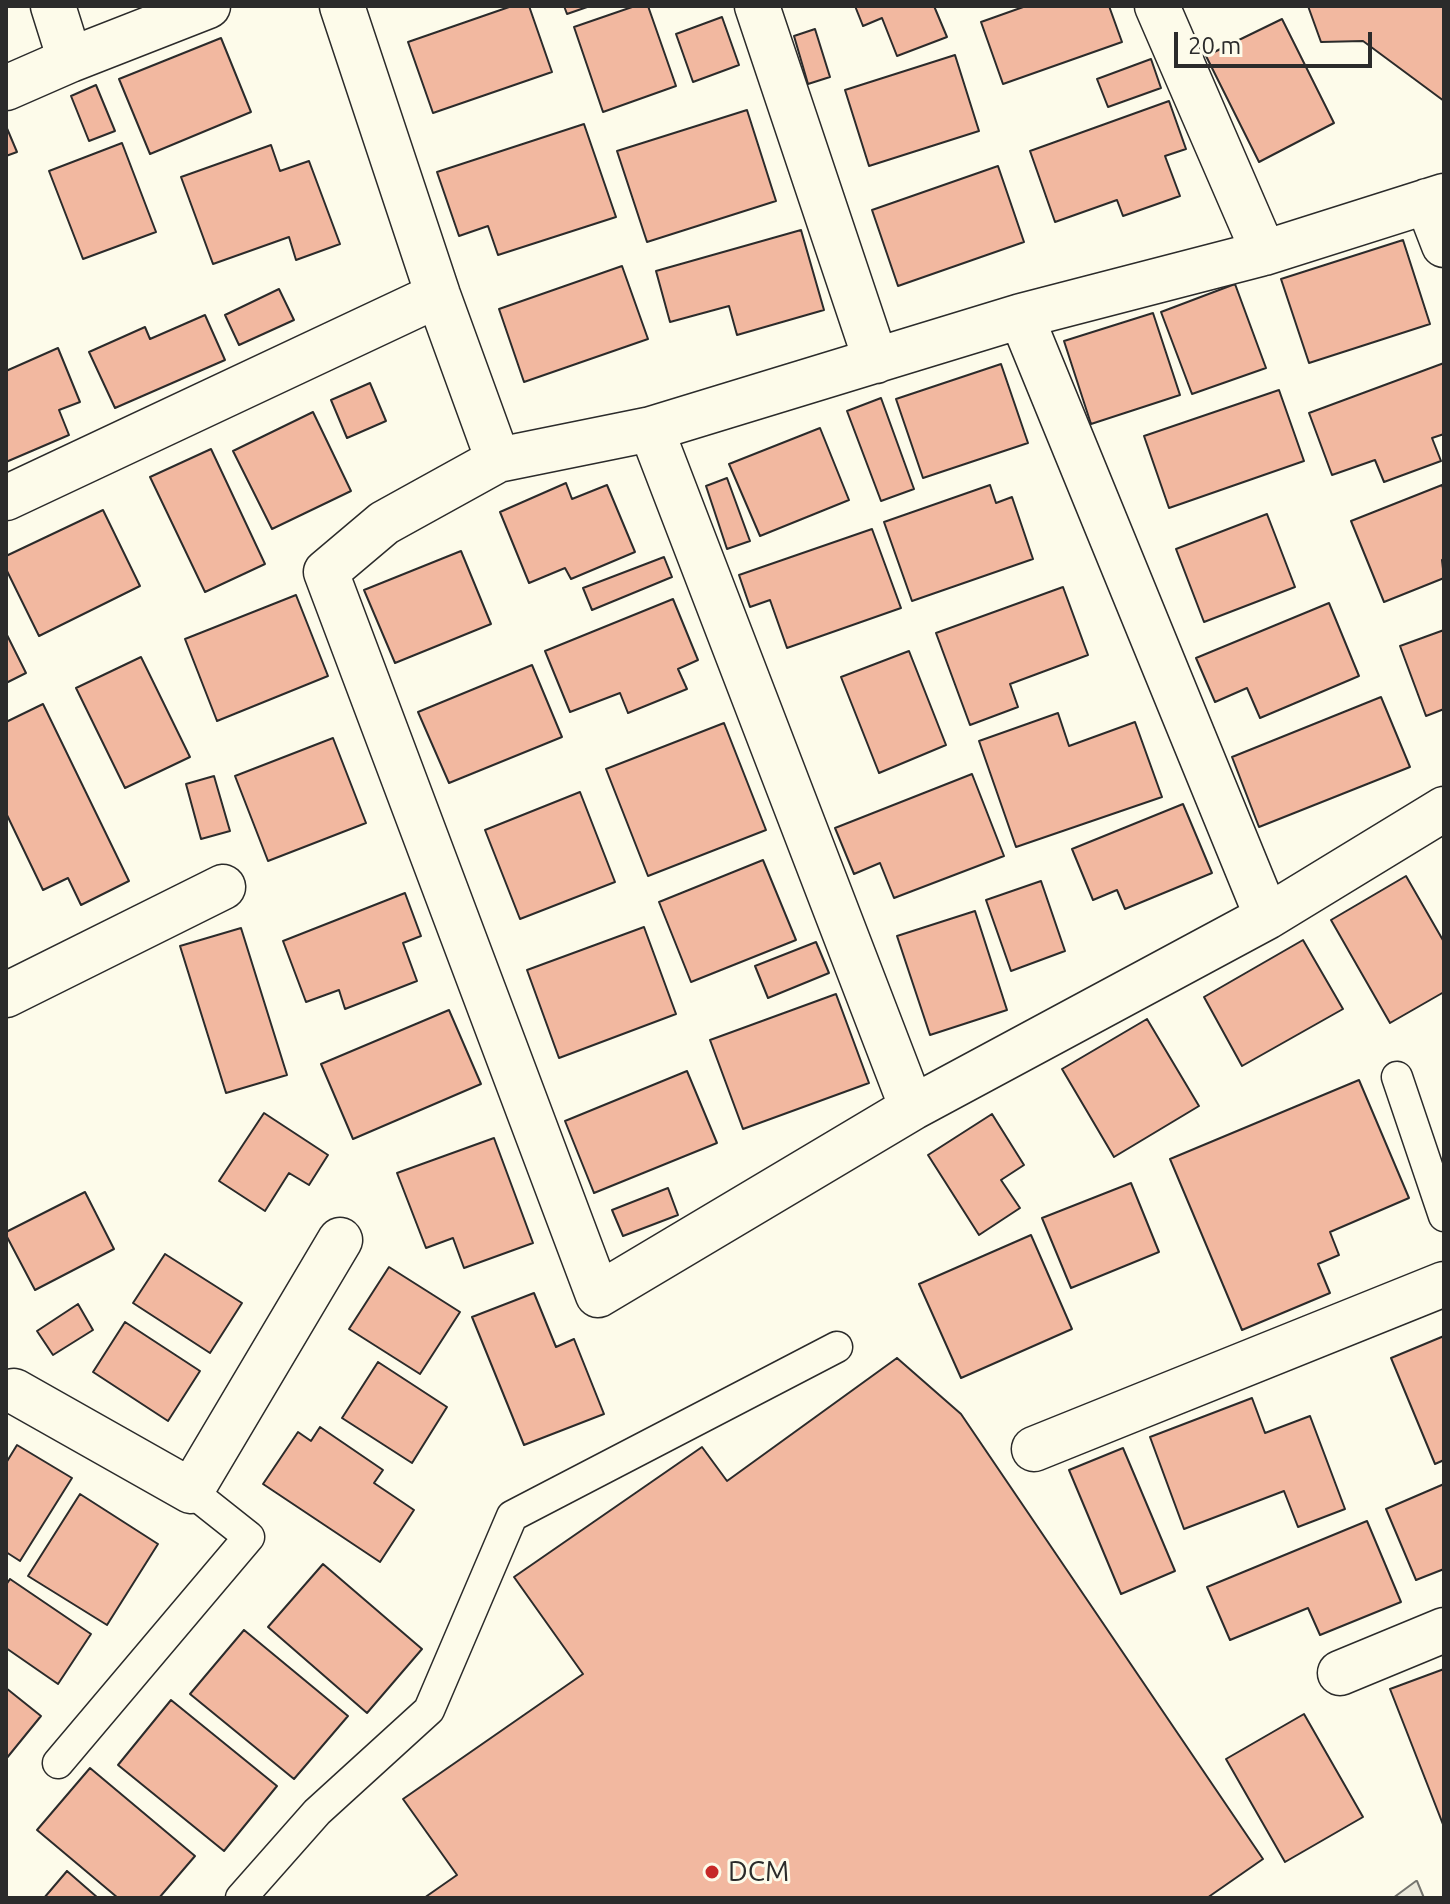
<!DOCTYPE html>
<html>
<head>
<meta charset="utf-8">
<style>
	body { margin:0 }
	#map { position:relative; width:1450px; height:1904px; overflow:hidden; background:#fdfbea; font-family:Ubuntu,sans-serif }
	canvas { display:block }
	.frame { position:absolute; inset:0; border:8px solid #2b2b2b; pointer-events:none }
	.scale { position:absolute; left:1174px; top:32px; width:198px; height:36px; box-sizing:border-box; border:4px solid #2b2b2b; border-top:0; padding-left:10px; font-size:24px; line-height:28px; white-space:nowrap; color:#2b2b2b; -webkit-text-stroke:6px #fdfbea; paint-order:stroke }
</style>
</head>
<body>
<div id="map">
<canvas width="1450" height="1904"></canvas>
<div class="frame"></div>
<div class="scale">20 m</div>
</div>
<script>
const g = document.querySelector('canvas').getContext('2d');
g.lineJoin = 'round';
function paint(path, color) { g.fillStyle = color; g.fill(path, 'evenodd'); }
const shape = rows => new Path2D(rows.map(r => 'M' + r).join(''));
function trace(path, color, width, dash) { g.strokeStyle = color; g.lineWidth = width; g.lineCap = dash ? 'butt' : 'round'; g.setLineDash(dash || []); g.stroke(path); }
function drawText(font, color, halo, rows, align = 'center') {
  g.font = font + ' Ubuntu,sans-serif'; g.lineWidth = 6; g.setLineDash([]); g.textBaseline = 'middle'; g.strokeStyle = halo; g.fillStyle = color; for (const [text, x, y, turn = 0] of rows) {
    g.save(); g.translate(x, y); g.rotate((+turn || 0) * Math.PI / 180); g.textAlign = isNaN(turn) ? turn : align; if (halo) g.strokeText(text, 0, 0); g.fillText(text, 0, 0); g.restore();
  }
}
const parking = shape([
	[1417,1881,1424,1898,1393,1898,1416,1881,1417,1881]
]);
const building = shape([
	[512,6,529,6,552,72,433,113,408,42,512,6],
	[564,6,590,6,567,14,564,6],
	[635,6,648,6,676,86,603,112,574,27,635,6],
	[855,6,934,6,947,37,897,56,882,18,863,26,855,6],
	[1026,6,1109,6,1122,42,1003,84,981,22,1026,6],
	[1308,6,1444,6,1444,101,1363,41,1321,42,1308,6],
	[722,17,739,65,693,82,676,34,722,17],
	[1282,19,1334,123,1259,162,1206,56,1282,19],
	[815,29,830,77,808,84,794,36,815,29],
	[221,38,251,112,150,154,119,79,221,38],
	[955,55,979,131,869,166,845,90,955,55],
	[1151,59,1161,88,1108,107,1097,79,1151,59],
	[96,85,115,131,89,141,71,96,96,85],
	[1169,101,1186,149,1165,156,1180,196,1123,216,1117,200,1055,222,1030,151,1169,101],
	[747,110,776,201,647,242,617,151,747,110],
	[584,124,616,217,498,255,488,226,459,236,437,172,584,124],
	[6,126,17,152,6,156,6,126],
	[122,143,156,232,83,259,49,171,122,143],
	[271,145,280,171,309,161,340,244,296,260,289,237,213,264,181,177,271,145],
	[998,166,1024,242,898,286,872,210,998,166],
	[801,230,824,310,737,335,729,306,670,322,656,271,801,230],
	[1403,240,1430,324,1309,363,1281,279,1403,240],
	[622,266,648,339,524,382,499,309,622,266],
	[1235,284,1266,368,1192,394,1161,312,1235,284],
	[279,289,294,320,239,345,225,315,279,289],
	[1153,313,1180,395,1091,424,1064,341,1153,313],
	[205,315,225,360,115,408,89,352,145,327,150,339,205,315],
	[58,348,80,402,59,410,69,435,6,462,6,371,58,348],
	[1444,363,1444,434,1432,438,1441,461,1384,482,1375,460,1332,475,1309,413,1444,363],
	[1001,364,1028,443,923,478,896,399,1001,364],
	[370,383,386,421,347,438,331,400,370,383],
	[1279,390,1304,461,1169,508,1144,436,1279,390],
	[881,398,914,489,881,501,847,411,881,398],
	[313,412,351,491,272,529,233,451,313,412],
	[820,428,849,500,760,536,729,464,820,428],
	[211,449,265,564,205,592,150,477,211,449],
	[727,478,750,541,727,549,706,486,727,478],
	[566,483,572,499,607,485,635,552,571,579,565,568,529,583,500,512,566,483],
	[990,485,996,503,1012,497,1033,559,912,601,884,522,990,485],
	[1442,485,1444,491,1444,559,1442,560,1444,578,1384,602,1351,521,1442,485],
	[103,510,140,586,39,636,6,569,6,556,103,510],
	[1267,514,1295,587,1204,622,1176,549,1267,514],
	[872,529,901,608,787,648,770,600,750,607,739,575,872,529],
	[461,551,491,624,395,663,364,590,461,551],
	[664,557,672,577,592,610,583,588,664,557],
	[1063,587,1088,655,1010,684,1018,707,970,725,936,633,1063,587],
	[296,595,328,676,217,721,185,639,296,595],
	[673,599,698,660,678,669,687,689,628,713,620,693,570,712,545,651,673,599],
	[1329,603,1359,676,1260,718,1247,688,1215,702,1196,658,1329,603],
	[1444,630,1444,709,1426,716,1400,646,1444,630],
	[6,633,26,673,6,683,6,633],
	[909,651,946,745,879,773,841,677,909,651],
	[141,657,190,757,125,788,76,688,141,657],
	[532,665,562,737,449,783,418,712,532,665],
	[1381,697,1410,767,1259,827,1232,757,1381,697],
	[43,704,129,881,81,905,68,878,43,890,6,813,6,722,43,704],
	[1058,713,1069,746,1135,722,1162,797,1016,847,979,741,1058,713],
	[724,723,766,830,648,876,606,769,724,723],
	[333,738,366,823,268,861,235,776,333,738],
	[972,774,1004,856,894,898,880,863,854,874,835,828,972,774],
	[214,776,230,831,201,839,186,784,214,776],
	[580,792,615,882,520,919,485,830,580,792],
	[1183,804,1212,873,1125,909,1117,890,1093,900,1072,849,1183,804],
	[763,860,796,940,691,982,659,902,763,860],
	[1406,876,1444,942,1444,992,1390,1023,1331,920,1406,876],
	[1041,881,1065,951,1011,971,986,900,1041,881],
	[405,893,421,936,403,943,417,981,345,1009,339,990,306,1002,283,941,405,893],
	[975,911,1007,1010,930,1035,897,936,975,911],
	[644,927,676,1014,559,1058,527,970,644,927],
	[241,928,287,1075,226,1093,180,946,241,928],
	[1303,940,1343,1009,1242,1066,1204,997,1303,940],
	[816,942,829,973,768,998,755,966,816,942],
	[836,994,869,1083,743,1129,710,1040,836,994],
	[449,1010,481,1084,353,1139,321,1064,449,1010],
	[1147,1019,1199,1106,1114,1157,1062,1069,1147,1019],
	[687,1071,717,1143,594,1193,565,1121,687,1071],
	[1359,1080,1409,1198,1330,1232,1339,1255,1318,1264,1330,1293,1242,1330,1170,1159,1359,1080],
	[264,1113,328,1155,309,1185,289,1173,265,1211,219,1181,264,1113],
	[992,1114,1024,1165,1001,1180,1020,1208,979,1235,928,1155,992,1114],
	[494,1138,533,1243,464,1268,453,1238,426,1248,397,1173,494,1138],
	[1131,1183,1159,1252,1071,1288,1042,1218,1131,1183],
	[668,1188,678,1215,623,1236,612,1210,668,1188],
	[85,1192,114,1249,35,1290,6,1235,6,1232,85,1192],
	[1031,1235,1072,1329,961,1378,919,1284,1031,1235],
	[165,1254,242,1303,210,1353,133,1303,165,1254],
	[389,1267,460,1312,420,1374,349,1329,389,1267],
	[534,1293,556,1347,574,1339,604,1414,524,1445,472,1317,534,1293],
	[78,1304,93,1330,53,1355,37,1331,78,1304],
	[125,1322,200,1371,168,1421,93,1372,125,1322],
	[1444,1336,1444,1460,1435,1464,1391,1358,1444,1336],
	[897,1358,961,1414,1263,1859,1207,1898,424,1898,457,1875,403,1799,583,1674,514,1577,702,1447,727,1481,897,1358],
	[378,1362,447,1407,412,1463,342,1418,378,1362],
	[1252,1398,1265,1433,1310,1416,1345,1509,1298,1527,1284,1491,1184,1529,1150,1437,1252,1398],
	[320,1427,383,1470,374,1483,414,1510,380,1562,263,1484,298,1432,311,1441,320,1427],
	[17,1445,72,1478,20,1561,6,1552,6,1463,17,1445],
	[1123,1448,1175,1571,1121,1594,1069,1470,1123,1448],
	[1444,1484,1444,1569,1416,1580,1386,1509,1444,1484],
	[80,1494,158,1544,107,1625,28,1576,80,1494],
	[1367,1521,1401,1602,1320,1635,1308,1608,1230,1640,1207,1587,1367,1521],
	[323,1564,422,1649,367,1713,268,1627,323,1564],
	[10,1579,91,1634,58,1684,6,1648,6,1585,10,1579],
	[244,1630,348,1716,294,1779,190,1694,244,1630],
	[1444,1669,1444,1827,1390,1689,1444,1669],
	[6,1688,41,1716,6,1759,6,1688],
	[171,1700,277,1786,224,1851,118,1765,171,1700],
	[1304,1714,1363,1817,1285,1862,1226,1759,1304,1714],
	[90,1768,195,1856,159,1898,118,1898,37,1830,90,1768],
	[67,1871,98,1898,44,1898,67,1871]
]);
const lane = shape([
	[1397,1077,1444,1216],
	[58,1763,249,1537,191,1491],
	[241,1898,317,1812,429,1710,512,1516,837,1347]
]);
const street = shape([
	[53,6,70,60],
	[342,6,438,295,498,460,651,429,1021,316,1264,253,1444,196],
	[757,6,876,361],
	[1157,6,1264,253],
	[6,88,70,60,208,6],
	[1427,201,1444,245],
	[1021,316,1267,917,1444,809],
	[498,460,384,523,326,572,598,1295,912,1108,651,429],
	[6,498,438,295],
	[6,995,223,887],
	[912,1108,1267,917],
	[14,1391,191,1491,340,1240],
	[1034,1449,1444,1284],
	[1340,1673,1444,1630]
]);
const markers = [
	[712,1872,8,"#c62828"]
];
const poiNames = [
	["DCM",728,1872]
];
paint(parking, '#eceadb');
trace(parking, '#74746e', 2);
paint(building, '#f2b8a0');
trace(building, '#2b2b2b', 2);
trace(lane, '#2b2b2b', 33);
trace(street, '#2b2b2b', 47);
trace(lane, '#fdfbea', 30);
trace(street, '#fdfbea', 44);
for (const [x, y, r, color] of markers) { const dot = new Path2D(); dot.arc(x, y, r, 0, 2 * Math.PI); g.fillStyle = color; g.fill(dot); trace(dot, '#fdfbea', 3); }
drawText('28px', '#2b2b2b', '#fdfbea', poiNames, 'left');
</script>
</body>
</html>
